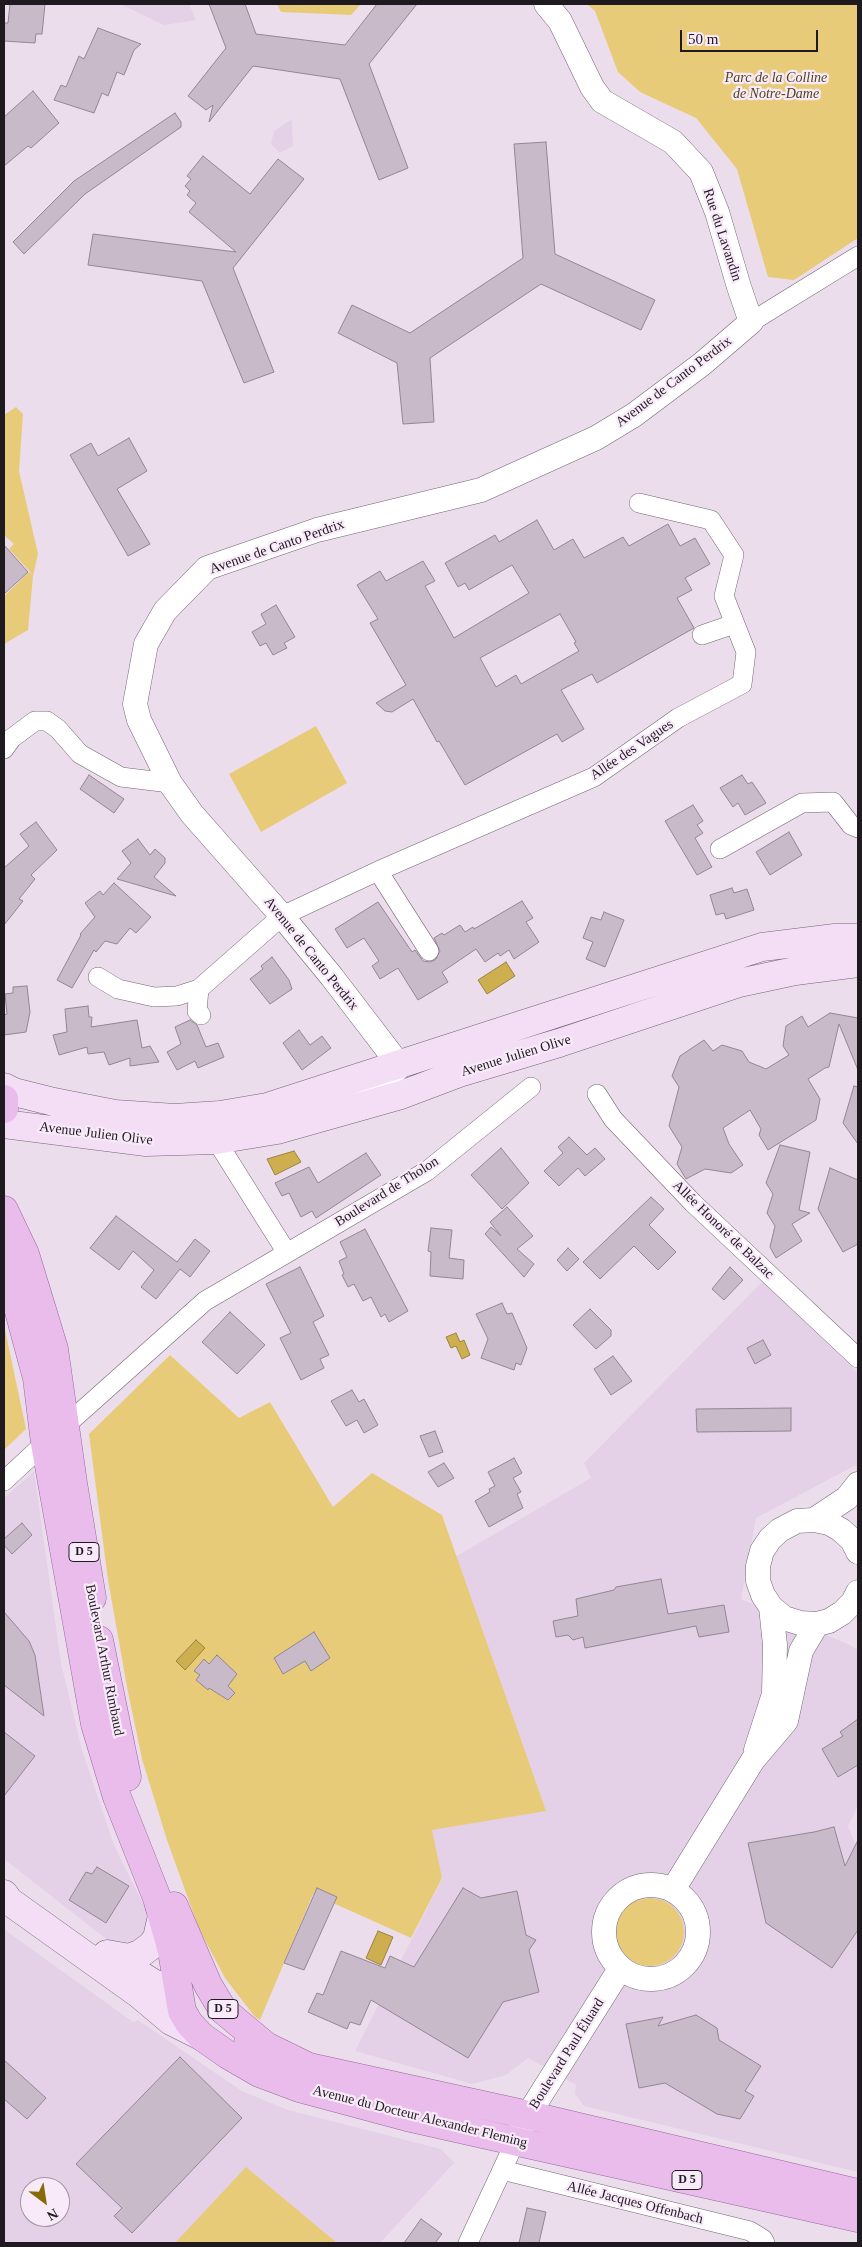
<!DOCTYPE html>
<html>
<head>
<meta charset="utf-8">
<style>
	body { margin:0 }
	#map { position:relative; width:862px; height:2247px; overflow:hidden; background:#ecdded; font-family:"Times New Roman",serif }
	canvas { display:block }
	.frame { position:absolute; inset:0; border:5px solid #1f1a20; pointer-events:none }
	.north { position:absolute; left:20px; top:2177px; width:50px; height:50px; box-sizing:border-box; background:#f9eafa; border:1px solid #a297a3; border-radius:50%; rotate:149deg; font-size:14px; font-weight:700; line-height:20px; text-align:center; color:#1f1a20 }
	.north::after { content:''; display:block; margin:auto; width:18px; height:22px; background:#856a05; clip-path:polygon(50% 0,100% 100%,50% 72%,0 100%) }
	.scale { position:absolute; left:680px; top:30px; width:138px; height:22px; box-sizing:border-box; border:2px solid #1f1a20; border-top:0; padding-left:6px; font-size:15px; line-height:18px; white-space:nowrap; color:#1f1a20; -webkit-text-stroke:4px #f9eafa; paint-order:stroke }
</style>
</head>
<body>
<div id="map">
<canvas width="862" height="2247"></canvas>
<div class="frame"></div>
<div class="north">N</div>
<div class="scale">50 m</div>
</div>
<script>
const g = document.querySelector('canvas').getContext('2d');
g.lineJoin = 'round';
function paint(path, color) { g.fillStyle = color; g.fill(path, 'evenodd'); }
const shape = rows => new Path2D(rows.map(r => 'M' + r).join(''));
function trace(path, color, width, dash) { g.strokeStyle = color; g.lineWidth = width; g.lineCap = dash ? 'butt' : 'round'; g.setLineDash(dash || []); g.stroke(path); }
function drawText(font, color, halo, rows, align = 'center') {
  g.font = font + ' "Times New Roman",serif'; g.lineWidth = 4.5; g.setLineDash([]); g.textBaseline = 'middle'; g.strokeStyle = halo; g.fillStyle = color; for (const [text, x, y, turn = 0] of rows) {
    g.save(); g.translate(x, y); g.rotate((+turn || 0) * Math.PI / 180); g.textAlign = isNaN(turn) ? turn : align; if (halo) g.strokeText(text, 0, 0); g.fillText(text, 0, 0); g.restore();
  }
}
const built = shape([
	[120,4,189,4,196,20,164,25],
	[292,119,293,146,280,153,271,144,274,131],
	[763,1281,858,1373,858,1464,756,1518,741,1599,850,1645,858,1650,858,1806,848,1826,858,1850,858,2172,584,2106,575,2094,576,2085,528,2058,506,2075,472,2084,355,2051,442,1879,430,1829,455,1557,591,1478,584,1463],
	[34,1471,61,1663,82,1750,114,1845,150,1918,149,1935,132,1946,114,1945,4,1859,4,1498],
	[4,1927,5,1930,133,2022,138,2020,242,2091,288,2110,441,2149,454,2163,380,2243,4,2243],
	[30,2187,60,2187,60,2217,30,2217]
]);
const green = shape([
	[277,4,361,4,351,15,281,12],
	[587,4,858,4,858,238,794,280,768,277,737,169,696,118,640,92,618,72,595,11],
	[16,407,23,414,19,471,38,554,33,576,28,630,4,644,4,596,29,572,33,575,9,549,14,544,4,535,4,415],
	[316,726,347,783,261,832,229,774],
	[4,1325,26,1429,4,1450],
	[170,1355,239,1418,270,1402,333,1507,372,1473,442,1515,546,1811,432,1830,442,1878,411,1938,313,1894,260,2020,255,2017,225,1978,199,1929,167,1840,142,1759,127,1687,108,1580,89,1434],
	'616 1932a34 34 0 1 1 68 0a34 34 0 1 1-68 0Z',
	[246,2167,337,2243,175,2243]
]);
const water = shape([
	[506,962,515,976,487,994,478,980,506,962],
	[294,1151,301,1162,275,1175,267,1159,294,1151],
	[456,1333,460,1342,464,1340,470,1355,462,1359,456,1346,451,1348,446,1337,456,1333],
	[196,1640,205,1648,185,1670,176,1661,196,1640],
	[378,1931,393,1937,381,1965,366,1958,378,1931]
]);
const building = shape([
	[10,4,45,4,42,34,36,34,35,43,4,41,4,23,8,23,10,4],
	[209,4,245,4,256,34,345,45,377,4,417,4,369,64,408,168,379,180,340,79,253,66,209,122,213,105,206,110,188,96,226,48,209,4],
	[98,28,141,44,134,50,124,75,117,72,108,96,102,93,94,113,54,100,61,85,66,87,79,56,84,59,98,28],
	[33,91,59,123,31,148,28,146,4,166,4,117,33,91],
	[175,113,181,122,181,127,85,194,24,254,13,242,74,181,175,113],
	[546,142,555,254,655,300,641,330,541,284,430,358,434,422,403,424,397,363,338,333,352,305,410,333,523,258,514,144,546,142],
	[203,156,250,194,278,159,304,179,233,268,274,372,244,383,202,281,88,265,93,234,236,252,189,212,196,203,187,195,190,191,185,186,191,179,187,176,203,156],
	[129,438,147,471,117,489,150,544,128,556,70,455,91,443,98,456,129,438],
	[537,520,554,550,573,539,584,558,623,537,629,546,668,524,680,546,695,538,710,564,685,578,692,590,677,598,694,628,597,683,592,674,561,690,584,729,562,742,557,734,465,785,439,741,437,742,413,699,392,712,385,711,376,703,406,685,370,623,378,619,357,585,380,571,386,581,423,561,435,581,425,586,454,638,529,593,512,565,469,590,465,583,458,587,445,563,495,535,499,542,537,520],
	[560,614,576,642,574,643,579,651,521,684,516,675,496,687,480,658,560,614],
	[4,545,28,572,4,594,4,545],
	[276,605,295,637,284,643,287,648,273,655,266,643,260,646,252,632,266,624,261,614,276,605],
	[89,775,124,799,114,813,80,789,89,775],
	[742,775,748,784,752,782,766,803,745,815,738,803,733,807,720,788,742,775],
	[693,805,703,821,697,825,703,833,695,838,712,867,697,875,665,821,693,805],
	[36,822,57,850,31,875,35,879,19,899,23,901,4,925,4,868,29,846,20,834,36,822],
	[789,832,802,855,770,875,756,852,789,832],
	[138,839,150,855,155,849,165,858,165,863,154,877,176,896,117,879,131,863,122,851,138,839],
	[114,883,151,917,136,933,130,928,117,944,105,941,96,952,94,950,72,988,57,980,81,935,80,934,95,917,85,903,100,891,103,895,114,883],
	[732,888,734,893,747,889,754,910,726,919,724,913,716,915,710,895,732,888],
	[522,901,533,918,526,922,539,942,514,959,509,950,500,956,498,953,485,962,476,949,442,972,448,982,418,1000,398,968,380,979,372,966,379,961,364,938,347,948,335,929,378,902,412,952,415,950,423,961,430,962,435,960,440,951,434,938,442,933,444,935,460,925,465,932,473,927,474,929,522,901],
	[604,912,624,920,605,967,586,959,593,942,583,938,591,917,601,920,604,912],
	[272,957,289,980,292,989,270,1004,250,979,263,969,261,966,272,957],
	[27,986,30,1012,26,1032,4,1035,4,1015,7,1014,5,994,13,993,13,987,27,986],
	[88,1006,89,1017,92,1017,91,1027,137,1020,142,1048,150,1046,159,1062,130,1066,130,1058,109,1065,104,1052,88,1054,87,1047,59,1055,53,1035,67,1032,65,1009,88,1006],
	[830,1013,858,1018,858,1070,839,1024,829,1067,825,1068,808,1079,820,1099,816,1120,768,1150,759,1135,761,1129,750,1110,723,1128,729,1144,743,1165,731,1173,705,1169,686,1179,677,1164,682,1147,669,1126,679,1087,672,1076,680,1056,704,1040,713,1051,722,1045,742,1051,749,1062,766,1069,789,1055,783,1046,786,1026,802,1016,808,1027,830,1013],
	[190,1020,197,1025,206,1047,218,1043,224,1057,198,1068,195,1061,177,1070,167,1052,181,1044,175,1027,190,1020],
	[299,1030,310,1045,322,1036,331,1048,302,1070,283,1043,299,1030],
	[854,1086,858,1087,858,1144,843,1123,854,1086],
	[569,1137,587,1155,595,1148,605,1159,585,1176,578,1168,559,1186,544,1171,563,1153,558,1147,569,1137],
	[780,1145,810,1152,799,1210,810,1213,792,1224,802,1241,776,1258,770,1247,775,1226,767,1213,773,1194,766,1183,780,1145],
	[501,1148,529,1183,502,1209,471,1175,501,1148],
	[366,1153,381,1175,316,1218,312,1211,301,1217,289,1193,282,1196,275,1183,309,1167,318,1183,366,1153],
	[830,1168,858,1180,858,1244,843,1252,818,1209,830,1168],
	[651,1197,664,1209,649,1225,676,1252,658,1270,634,1246,600,1279,583,1262,651,1197],
	[507,1207,533,1236,517,1249,534,1264,524,1277,485,1234,491,1227,501,1236,490,1222,507,1207],
	[116,1216,177,1262,195,1239,210,1251,190,1277,180,1269,156,1299,141,1287,154,1270,133,1251,119,1270,90,1248,116,1216],
	[431,1228,452,1230,449,1258,464,1260,463,1279,430,1276,431,1252,428,1251,431,1228],
	[365,1229,408,1311,389,1322,385,1314,381,1317,371,1297,363,1301,354,1284,348,1287,342,1275,344,1274,339,1261,347,1257,340,1242,365,1229],
	[568,1248,579,1259,567,1271,557,1260,568,1248],
	[300,1267,324,1316,313,1322,329,1355,320,1359,324,1368,301,1380,280,1338,291,1333,266,1284,300,1267],
	[730,1267,743,1280,724,1300,712,1289,730,1267],
	[502,1303,507,1314,512,1313,527,1348,521,1365,516,1363,514,1370,481,1358,488,1339,476,1314,502,1303],
	[590,1309,611,1330,611,1336,596,1349,573,1325,590,1309],
	[230,1312,265,1345,237,1374,202,1342,230,1312],
	[763,1340,771,1355,755,1364,747,1348,763,1340],
	[613,1356,632,1381,611,1395,594,1369,613,1356],
	[352,1390,359,1402,364,1399,378,1425,364,1433,357,1420,346,1426,331,1401,352,1390],
	[791,1408,791,1431,697,1432,696,1409,791,1408],
	[435,1431,443,1452,429,1457,420,1436,435,1431],
	[514,1458,522,1473,513,1478,521,1492,517,1494,523,1508,489,1527,475,1501,490,1492,489,1489,495,1486,488,1472,514,1458],
	[444,1463,454,1478,438,1487,428,1472,444,1463],
	[22,1523,32,1535,12,1554,4,1545,4,1539,22,1523],
	[661,1579,668,1614,724,1605,729,1632,699,1637,696,1626,585,1648,583,1637,573,1640,568,1635,556,1637,553,1621,578,1616,576,1599,614,1590,616,1587,661,1579],
	[4,1612,29,1641,35,1655,44,1716,4,1685,4,1612],
	[314,1632,330,1658,311,1671,305,1661,283,1674,274,1658,314,1632],
	[217,1655,237,1674,228,1686,235,1693,228,1700,209,1688,208,1690,196,1680,200,1675,194,1671,204,1659,209,1664,217,1655],
	[858,1719,858,1765,838,1777,822,1749,843,1736,840,1732,858,1719],
	[4,1732,35,1756,4,1796,4,1732],
	[834,1827,845,1866,858,1840,858,1930,832,1968,766,1923,748,1843,814,1832,834,1827],
	[97,1867,129,1886,106,1923,69,1900,86,1872,92,1874,97,1867],
	[317,1888,337,1897,304,1970,284,1963,317,1888],
	[463,1888,481,1898,517,1891,526,1935,536,1940,529,1950,539,1992,503,2002,468,2058,371,2000,360,2025,350,2022,347,2029,308,2012,317,1993,323,1995,341,1951,385,1968,390,1956,414,1967,463,1888],
	[696,2015,717,2028,719,2040,761,2066,745,2091,754,2096,740,2119,717,2114,665,2083,639,2088,626,2024,663,2017,658,2026,696,2015],
	[180,2057,242,2118,132,2233,114,2216,122,2208,76,2164,180,2057],
	[4,2060,46,2098,27,2119,4,2099,4,2060],
	[527,2208,546,2212,539,2243,519,2243,527,2208],
	[421,2219,442,2234,435,2243,404,2243,421,2219]
]);
const minor = shape([
	[751,322,858,256],
	[702,635,734,624],
	[4,749,12,738,35,721,47,721,58,729,80,754,121,777,170,783],
	[720,849,802,803,833,802,851,825,858,828],
	[378,871,429,951],
	[98,977,118,989,154,997,177,996,199,989,282,916,378,871,594,777,678,718,742,684,746,652,724,596,734,555,711,520,639,503],
	[199,989,197,1011,201,1015],
	[597,1094,613,1119,693,1203,858,1358],
	[216,1140,287,1253],
	[65,1426,205,1301,427,1171,531,1087],
	[4,1481,45,1443],
	[502,2170,750,2231,763,2239,765,2243],
	[468,2243,516,2140]
]);
const tertiary = shape([
	[316,1108,386,1080,400,1066,332,977,282,916,192,814,170,783,139,720,135,704,146,644,165,611,207,568,317,530,481,490,596,438,634,415,702,364,751,322,739,287,717,212,701,172,673,142,602,101,592,87,560,21,546,4],
	[814,1520,847,1498,858,1484],
	[858,1552,852,1540,841,1530,829,1523,814,1520,797,1521,780,1530,770,1539,762,1551,758,1566,758,1581,763,1595,771,1607,784,1618,800,1623,817,1624,829,1621,842,1613,853,1602,858,1592],
	[756,1750,774,1694,775,1645,771,1607],
	'604 1932a47 47 0 1 1 94 0a47 47 0 1 1-94 0Z',
	[674,1888,753,1760,786,1721,801,1651,817,1624],
	[516,2140,528,2115,620,1969]
]);
const secondary = shape([
	[4,1087,14,1092,54,1102,115,1114,175,1118,220,1115,267,1107,762,947,835,938,858,938],
	[4,1124,146,1142,216,1140,277,1130,401,1095,462,1072,559,1043,739,983,795,971,858,963],
	[4,1894,9,1901,139,1994,171,2021,201,2036],
	[107,1954,129,1958,140,1954,152,1945,157,1938,162,1916],
	[126,1966,153,1983,178,1993]
]);
const primary = shape([
	[4,1099,4,1109],
	[4,1210,25,1254,54,1349,73,1483,92,1598],
	[4,1256,37,1378,45,1443,95,1724,117,1797,157,1898,172,1951,182,2011,189,2023,201,2036,228,2055,259,2073,299,2088,407,2117,858,2218],
	[99,1640,127,1777],
	[174,1906,208,1985,223,2010,266,2046],
	[248,2044,266,2046,309,2067,528,2115,858,2193]
]);
const shields = [
	[84,1552,30],
	[223,2009,30],
	[687,2180,30]
];
const shieldNames = [
	["D 5",84,1552],
	["D 5",223,2009],
	["D 5",687,2180]
];
const parkNames = [
	["Parc de la Colline",776,78],
	["de Notre-Dame",776,94]
];
const streetNames = [
	["Rue du Lavandin",722,235,72],
	["Avenue de Canto Perdrix",674,382,-37],
	["Avenue de Canto Perdrix",277,547,-19],
	["Allée des Vagues",632,750,-34],
	["Avenue de Canto Perdrix",311,954,51],
	["Avenue Julien Olive",516,1056,-17],
	["Avenue Julien Olive",96,1134,7],
	["Boulevard de Tholon",387,1192,-32],
	["Allée Honoré de Balzac",723,1230,44],
	["Boulevard Arthur Rimbaud",104,1660,79],
	["Boulevard Paul Éluard",567,2054,-58],
	["Avenue du Docteur Alexander Fleming",420,2117,14],
	["Allée Jacques Offenbach",635,2203,14]
];
paint(built, '#e5d1e7');
paint(green, '#e8cb78');
paint(water, '#ceaf4f');
trace(water, '#9a8241', 1);
paint(building, '#c9baca');
trace(building, '#938694', 1);
trace(minor, '#726573', 20);
trace(tertiary, '#726573', 25);
trace(secondary, '#726573', 29);
trace(primary, '#99679d', 29);
trace(minor, '#fff', 19);
trace(tertiary, '#fff', 24);
trace(secondary, '#f4def6', 28);
trace(primary, '#e9bcec', 28);
for (const [x, y, w] of shields) { const box = new Path2D(); box.roundRect(x - w / 2, y - 9.5, w, 19, 4); g.fillStyle = '#f9eafa'; g.fill(box); trace(box, '#1f1a20', 1); }
drawText('bold 12px', '#1f1a20', null, shieldNames);
drawText('italic 14px', '#51441c', '#f9eafa', parkNames);
drawText('14px', '#1f1a20', '#f9eafa', streetNames);
</script>
</body>
</html>
